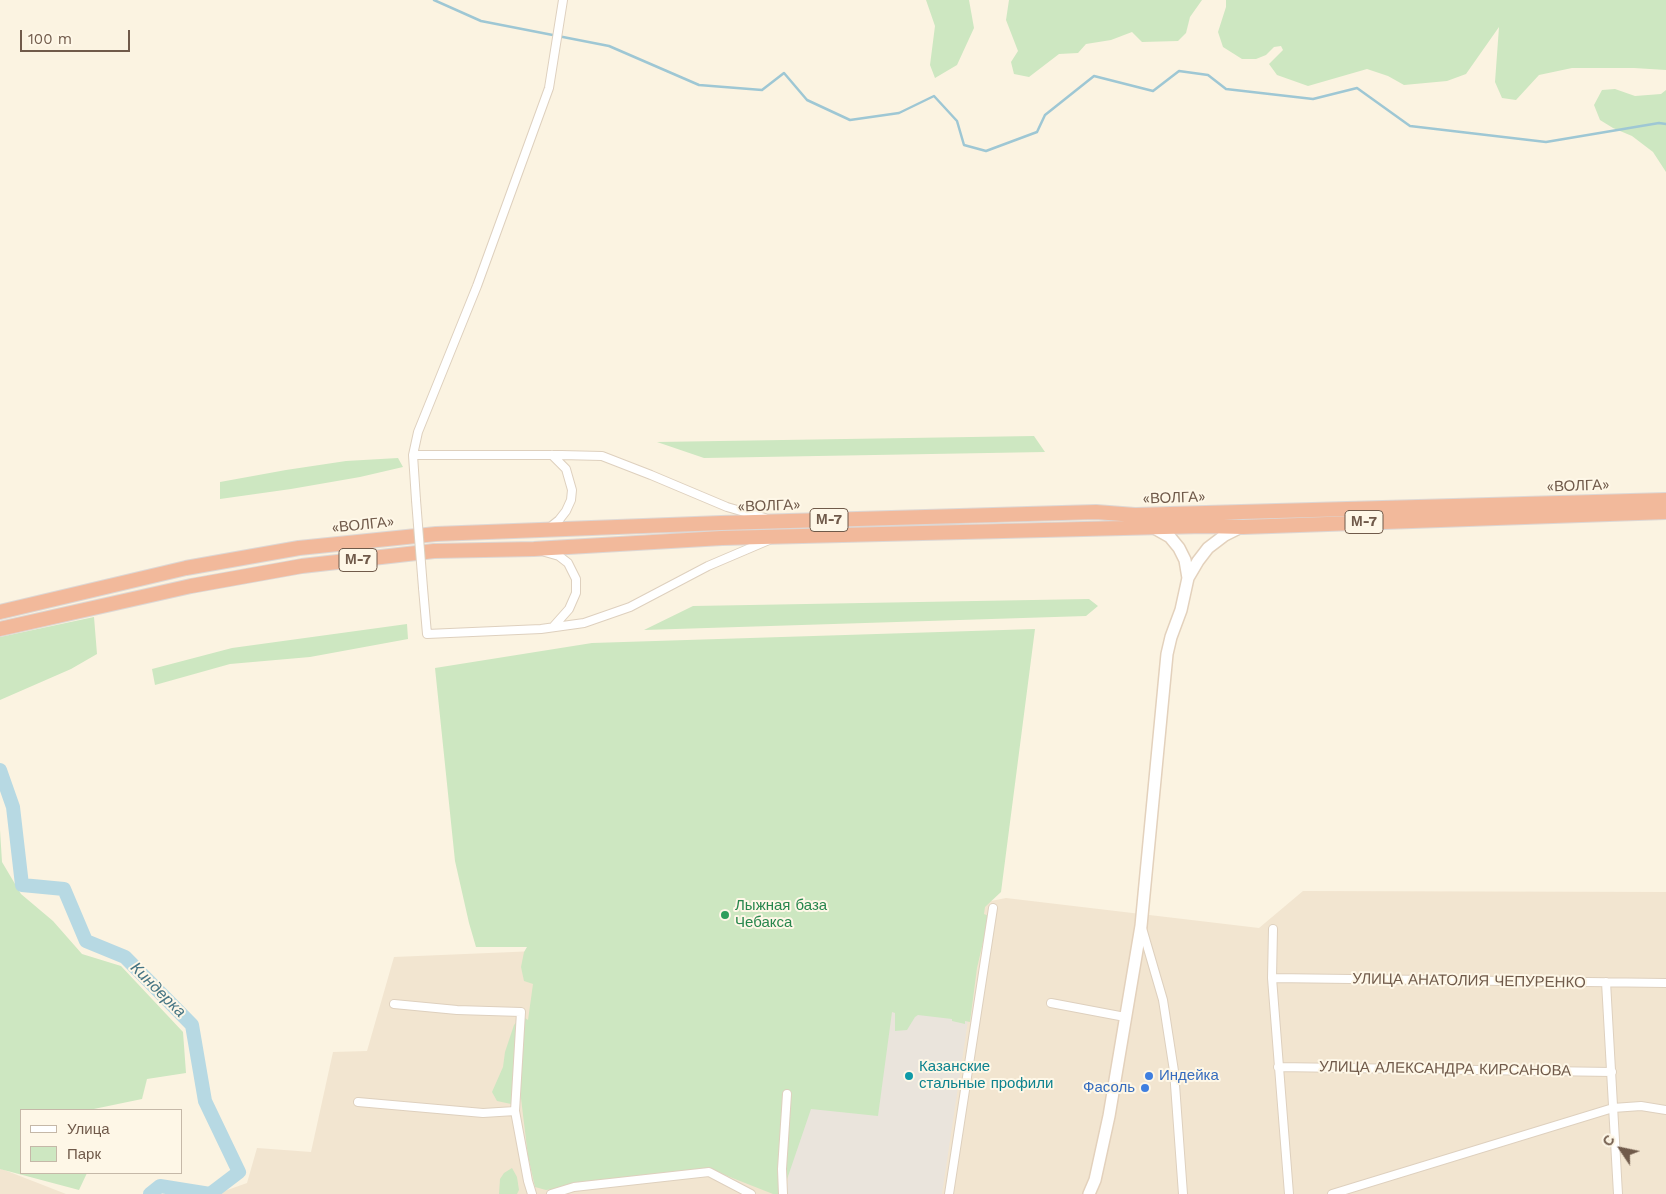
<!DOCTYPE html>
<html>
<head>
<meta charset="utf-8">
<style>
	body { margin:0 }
	#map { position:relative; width:1666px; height:1194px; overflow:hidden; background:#fbf3e1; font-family:"Work Sans",sans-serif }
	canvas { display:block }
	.legend { position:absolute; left:20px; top:1109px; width:162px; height:65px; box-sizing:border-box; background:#fef7e7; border:1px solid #c5b8a8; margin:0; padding:6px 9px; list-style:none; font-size:15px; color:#705a4a }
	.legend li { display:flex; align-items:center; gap:10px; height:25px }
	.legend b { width:25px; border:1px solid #c5b8a8 }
	.north { position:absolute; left:1596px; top:1124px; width:50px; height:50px; -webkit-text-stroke:4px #fef7e7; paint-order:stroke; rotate:304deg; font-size:14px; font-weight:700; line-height:20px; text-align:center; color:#705a4a }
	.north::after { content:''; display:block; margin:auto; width:18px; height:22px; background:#705a4a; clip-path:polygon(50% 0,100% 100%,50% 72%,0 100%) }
	.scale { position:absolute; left:20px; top:30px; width:110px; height:22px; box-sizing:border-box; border:2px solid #705a4a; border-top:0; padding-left:6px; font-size:15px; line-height:18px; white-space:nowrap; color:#705a4a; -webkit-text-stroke:4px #fef7e7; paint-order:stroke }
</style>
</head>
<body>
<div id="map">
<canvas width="1666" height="1194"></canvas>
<ul class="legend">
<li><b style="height:6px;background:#fff"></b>Улица</li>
<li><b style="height:14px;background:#cde7c1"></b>Парк</li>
</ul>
<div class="north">С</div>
<div class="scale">100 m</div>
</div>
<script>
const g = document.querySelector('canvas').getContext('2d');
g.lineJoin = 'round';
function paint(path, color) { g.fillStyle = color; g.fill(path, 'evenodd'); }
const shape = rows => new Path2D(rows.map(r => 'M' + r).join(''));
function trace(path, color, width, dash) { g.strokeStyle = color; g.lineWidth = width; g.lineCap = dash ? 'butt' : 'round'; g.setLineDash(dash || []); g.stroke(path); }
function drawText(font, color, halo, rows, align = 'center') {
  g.font = font + ' "Work Sans",sans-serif'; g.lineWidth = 4; g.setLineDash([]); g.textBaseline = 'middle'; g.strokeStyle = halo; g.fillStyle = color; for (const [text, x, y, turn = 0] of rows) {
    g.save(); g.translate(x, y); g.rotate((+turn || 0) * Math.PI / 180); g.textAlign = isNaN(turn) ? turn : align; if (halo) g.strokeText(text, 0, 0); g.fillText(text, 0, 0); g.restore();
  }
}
const residential = shape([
	[1303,891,1666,892,1666,1194,216,1194,247,1183,257,1148,311,1152,333,1052,367,1051,394,957,797,940,1006,898,1259,928],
	[0,1169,2,1169,66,1194,0,1194]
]);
const industrial = shape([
	[848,963,913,1004,969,1014,942,1194,787,1194,794,1099]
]);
const green = shape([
	[926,0,969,0,974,28,957,65,935,78,930,65,935,26],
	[1009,0,1202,0,1190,17,1186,33,1178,41,1142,42,1132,32,1111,40,1086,44,1078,53,1059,54,1029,77,1014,74,1011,62,1018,51,1006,20],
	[1226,0,1666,0,1666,70,1634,68,1572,68,1539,75,1516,100,1502,98,1495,82,1499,27,1466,74,1447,81,1404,85,1388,76,1367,69,1308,86,1277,75,1269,64,1283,50,1281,46,1274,47,1266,55,1256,59,1242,59,1223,47,1218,32,1226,7],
	[1615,89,1635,96,1661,94,1666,90,1666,172,1653,152,1632,136,1613,128,1600,120,1594,105,1602,90],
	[1034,436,1045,452,704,458,657,442],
	[398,458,403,467,360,477,291,489,220,499,220,482,286,470,346,461],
	[1089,599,1098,606,1086,616,644,630,693,606],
	[94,617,97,654,71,669,0,700,0,637],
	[407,624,408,639,310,657,230,664,155,685,152,669,232,648],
	[1035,629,1001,892,985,907,984,914,989,916,977,968,970,1022,965,1021,965,1024,952,1021,952,1019,918,1015,915,1017,907,1030,895,1031,895,1013,892,1012,878,1116,811,1109,782,1194,773,1194,707,1168,546,1190,535,1187,528,1156,519,1082,524,1044,518,1056,511,1104,497,1101,492,1092,503,1067,505,1052,514,1025,522,1016,528,1020,533,984,524,981,521,967,524,952,527,947,476,947,469,923,455,861,435,668,592,643],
	[0,830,2,862,21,894,53,921,82,954,121,966,183,1032,186,1073,147,1079,142,1099,89,1110,21,1110,21,1173,87,1173,79,1190,0,1169],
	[512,1168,517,1177,519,1190,517,1194,499,1194,500,1179,504,1173]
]);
const stream = shape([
	[434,0,481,21,609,46,699,85,762,90,784,73,807,100,850,120,899,113,934,96,957,121,964,145,986,151,1037,132,1045,115,1094,76,1153,91,1179,71,1208,75,1226,89,1313,99,1357,88,1410,126,1546,142,1659,123,1666,124]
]);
const river = shape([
	[0,770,13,807,22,885,64,889,86,941,125,957,192,1025,205,1101,239,1172,210,1194,160,1186,150,1194]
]);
const street = shape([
	[413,455,561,455,602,456,651,475,727,507,765,518],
	[416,500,413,455,418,432,477,286,549,88,563,0],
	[549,528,559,520,566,511,571,500,572,490,566,469,552,455],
	[545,552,559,556,568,563,576,579,576,593,569,609,553,627],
	[423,588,427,634,541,629,584,623,630,607,708,566,769,540],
	[1142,928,1163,1000,1174,1071,1183,1194],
	[1273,929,1272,978,1289,1194],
	[1272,978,1666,983],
	[1606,982,1618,1194],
	[1051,1003,1125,1017],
	[394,1004,457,1010,521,1012,515,1111,528,1181,532,1194],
	[1278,1067,1612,1072],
	[358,1102,483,1113,515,1111],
	[551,1194,574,1187,709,1172,751,1194],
	[783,1194,782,1169,787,1094],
	[949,1194,993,908],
	[1332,1194,1613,1108,1641,1106,1666,1110]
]);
const secondary = shape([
	[1154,528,1170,537,1179,548,1185,560,1188,578],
	[1089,1194,1095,1180,1109,1116,1141,926,1167,654,1171,637,1181,610,1188,578,1198,561,1208,548,1225,535,1241,527]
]);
const highway = shape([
	[0,612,186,568,248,557,299,548,436,534,721,523,1096,512,1135,515,1666,500],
	[0,629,191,586,302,566,434,551,534,549,722,538,1204,526,1243,527,1666,512]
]);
const streetBridge = shape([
	[416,500,423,588]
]);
const markers = [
	[725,915,5,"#2e9e5b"],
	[909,1076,5,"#0f9aa8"],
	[1149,1076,5,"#3f7fe0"],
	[1145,1088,5,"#3f7fe0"]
];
const shields = [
	[829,520,38],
	[1364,522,38],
	[358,560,38]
];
const shieldNames = [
	["М-7",829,520],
	["М-7",1364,522],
	["М-7",358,560]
];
const streetNames = [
	["«ВОЛГА»",1578,486,-2],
	["«ВОЛГА»",1174,498,-2],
	["«ВОЛГА»",769,506,-2],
	["«ВОЛГА»",363,525,-6],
	["УЛИЦА АНАТОЛИЯ ЧЕПУРЕНКО",1469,981,1],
	["УЛИЦА АЛЕКСАНДРА КИРСАНОВА",1445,1069,1]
];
const leisureNames = [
	["Лыжная база",735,906],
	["Чебакса",735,923]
];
const cultureNames = [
	["Казанские",919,1067],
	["стальные профили",919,1084]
];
const shopNames = [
	["Индейка",1159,1076],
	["Фасоль",1135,1088,"right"]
];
const waterNames = [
	["Киндерка",158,990,45]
];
paint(residential, '#f2e5d0');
paint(industrial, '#eae4dc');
paint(green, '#cde7c1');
trace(stream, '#9ec7d4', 2.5);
trace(river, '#b7d9e3', 14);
trace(street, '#ded0be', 10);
trace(secondary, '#e3d1bc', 14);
trace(highway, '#ddd7d4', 16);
trace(street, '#fff', 8);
trace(secondary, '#fff', 11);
trace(highway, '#f2b99b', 14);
trace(streetBridge, '#ded0be', 10, []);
trace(streetBridge, '#fff', 8);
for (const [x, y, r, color] of markers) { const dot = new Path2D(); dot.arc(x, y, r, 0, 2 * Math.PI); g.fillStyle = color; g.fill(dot); trace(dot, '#fef7e7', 2); }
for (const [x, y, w] of shields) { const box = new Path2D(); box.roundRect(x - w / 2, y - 11.5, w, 23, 4); g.fillStyle = '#fef7e7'; g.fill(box); trace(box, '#705a4a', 1); }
drawText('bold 14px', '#705a4a', null, shieldNames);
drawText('15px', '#705a4a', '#fef7e7', streetNames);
drawText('15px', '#27864d', '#fef7e7', leisureNames, 'left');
drawText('15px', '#0d838f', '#fef7e7', cultureNames, 'left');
drawText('15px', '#366cbe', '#fef7e7', shopNames, 'left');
drawText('italic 16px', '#457483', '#fef7e7', waterNames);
</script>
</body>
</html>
